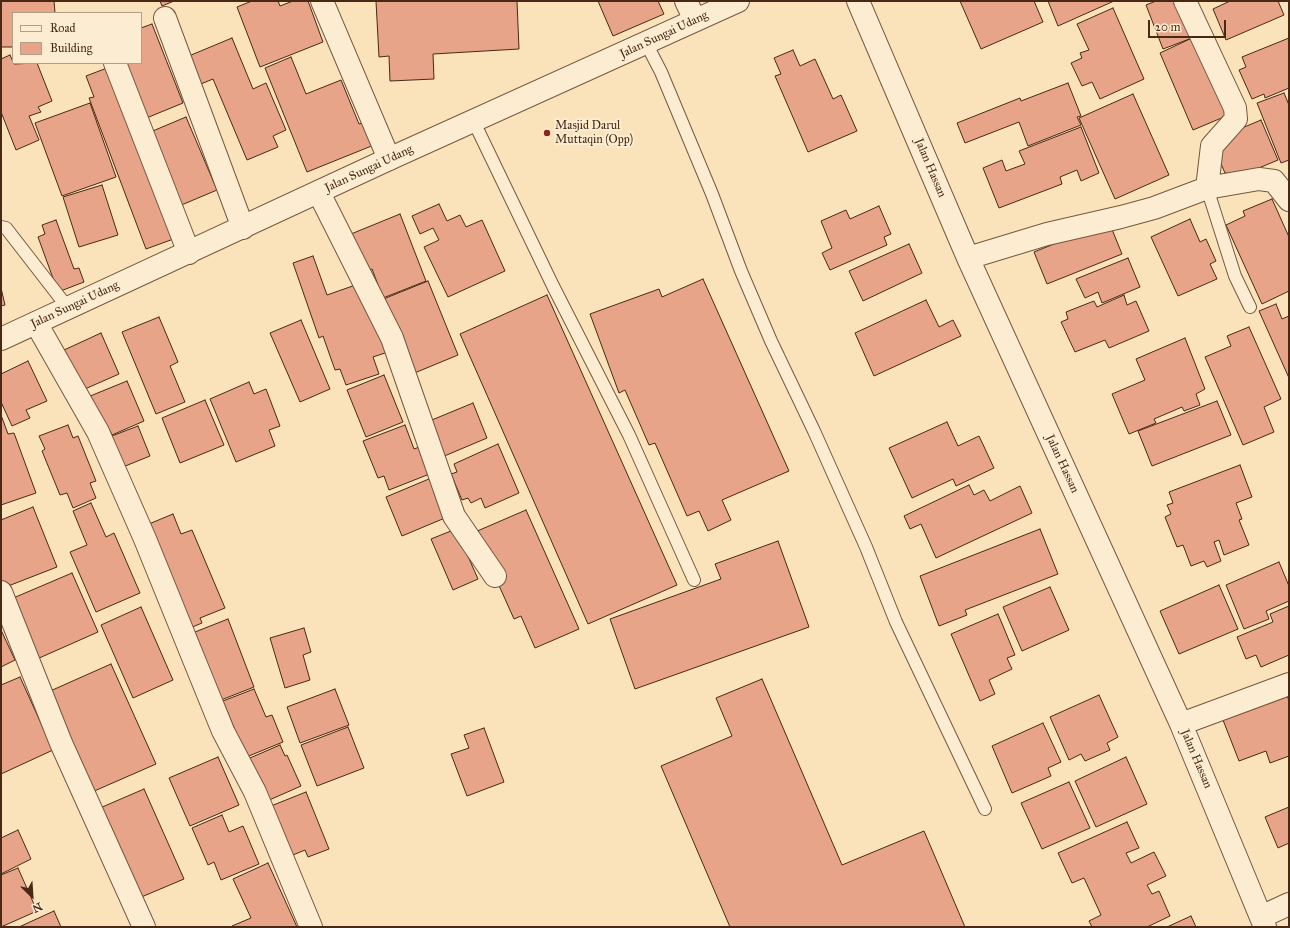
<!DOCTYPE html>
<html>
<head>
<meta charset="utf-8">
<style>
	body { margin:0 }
	#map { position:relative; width:1290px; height:928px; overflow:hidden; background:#fae3ba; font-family:"IM FELL Great Primer",serif }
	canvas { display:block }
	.frame { position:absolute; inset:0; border:2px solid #492815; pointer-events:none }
	.legend { position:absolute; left:12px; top:12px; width:130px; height:52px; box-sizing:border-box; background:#fcedd2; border:1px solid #b49e86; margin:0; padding:5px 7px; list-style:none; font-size:12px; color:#492815 }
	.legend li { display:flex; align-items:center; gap:8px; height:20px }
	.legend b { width:20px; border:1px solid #b49e86 }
	.north { position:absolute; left:12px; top:876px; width:40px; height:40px; -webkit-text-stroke:3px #fcedd2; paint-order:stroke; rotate:155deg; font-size:11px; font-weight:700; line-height:16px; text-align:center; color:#492815 }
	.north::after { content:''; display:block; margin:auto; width:14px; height:18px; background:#492815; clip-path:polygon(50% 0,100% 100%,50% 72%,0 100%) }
	.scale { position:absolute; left:1148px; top:20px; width:78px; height:18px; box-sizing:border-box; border:2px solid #492815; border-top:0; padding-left:5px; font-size:12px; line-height:14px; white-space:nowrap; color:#492815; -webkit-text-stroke:3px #fcedd2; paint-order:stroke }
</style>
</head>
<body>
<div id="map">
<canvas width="1290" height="928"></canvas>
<div class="frame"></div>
<ul class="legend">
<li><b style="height:5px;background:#fcedd2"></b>Road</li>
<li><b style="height:11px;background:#e8a488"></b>Building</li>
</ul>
<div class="north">N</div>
<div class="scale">20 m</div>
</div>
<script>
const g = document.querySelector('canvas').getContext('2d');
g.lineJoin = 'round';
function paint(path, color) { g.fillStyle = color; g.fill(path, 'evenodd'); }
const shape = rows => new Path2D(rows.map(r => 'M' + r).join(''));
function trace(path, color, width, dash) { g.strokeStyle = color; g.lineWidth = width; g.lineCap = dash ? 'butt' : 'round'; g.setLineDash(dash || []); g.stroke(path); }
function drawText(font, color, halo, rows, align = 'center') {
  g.font = font + ' "IM FELL Great Primer",serif'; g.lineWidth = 4; g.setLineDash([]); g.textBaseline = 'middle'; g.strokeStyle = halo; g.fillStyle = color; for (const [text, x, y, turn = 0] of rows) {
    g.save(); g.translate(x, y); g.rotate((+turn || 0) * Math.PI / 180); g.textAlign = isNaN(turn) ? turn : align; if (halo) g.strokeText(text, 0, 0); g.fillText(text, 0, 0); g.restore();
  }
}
const building = shape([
	[1,1,54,1,55,13,13,13,13,47,1,47,1,1],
	[160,1,174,1,162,6,160,1],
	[252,1,278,1,280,6,293,1,308,1,323,42,260,67,237,7,252,1],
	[376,1,517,1,519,49,433,54,434,79,390,81,389,56,379,57,376,1],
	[598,1,658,1,664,14,613,36,598,1],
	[960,1,1034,1,1043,22,981,49,960,1],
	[1048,1,1114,1,1058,26,1048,1],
	[1156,1,1182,1,1205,33,1163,49,1146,5,1156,1],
	[1230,1,1278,1,1284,15,1226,40,1213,9,1230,1],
	[1113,8,1144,79,1100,99,1092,82,1082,86,1071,63,1082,58,1080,53,1089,50,1077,24,1113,8],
	[152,24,183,103,144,119,122,63,141,63,141,28,152,24],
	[232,38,253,89,266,83,286,130,273,136,278,147,247,160,213,79,196,86,184,58,232,38],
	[1192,38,1231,114,1193,130,1160,53,1192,38],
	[1289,38,1289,88,1265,98,1264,94,1252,99,1239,70,1246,67,1242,57,1289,38],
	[793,50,800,66,815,59,833,99,841,95,857,131,808,152,775,76,781,74,774,58,793,50],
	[10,55,14,64,37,63,52,101,38,107,41,112,29,116,39,140,16,150,1,112,1,59,10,55],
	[291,57,306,94,341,80,359,124,365,122,374,145,307,172,265,68,291,57],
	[107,68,179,237,146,249,89,98,94,97,86,76,107,68],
	[1068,83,1081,116,1077,117,1081,125,1028,146,1019,122,965,143,957,123,1020,98,1021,101,1068,83],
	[1284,93,1289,105,1289,160,1281,163,1257,103,1284,93],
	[1133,94,1169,175,1115,199,1079,118,1133,94],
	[90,103,116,177,62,196,35,123,90,103],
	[186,117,217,190,179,206,148,133,186,117],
	[1261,120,1278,160,1242,175,1225,173,1211,141,1261,120],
	[1081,127,1099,173,1081,181,1077,170,1060,177,1062,184,999,208,983,168,1002,160,1006,171,1025,164,1019,151,1081,127],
	[102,185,118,235,79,247,63,197,102,185],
	[1272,199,1289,237,1289,291,1262,304,1226,225,1245,216,1243,211,1272,199],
	[439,204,447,221,460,215,466,227,482,220,505,271,448,297,424,247,439,240,433,228,420,234,412,216,439,204],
	[879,206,891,234,884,237,887,245,830,270,822,253,832,248,821,221,846,210,850,219,879,206],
	[400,214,426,281,383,298,372,269,366,272,351,234,400,214],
	[1190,219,1200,242,1206,239,1216,261,1210,264,1217,279,1178,296,1151,237,1190,219],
	[56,220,74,269,79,268,84,282,58,292,38,237,45,234,42,225,56,220],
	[1109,222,1122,254,1047,284,1034,252,1109,222],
	[909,244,922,273,863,301,849,271,909,244],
	[313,256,327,295,364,282,388,352,373,357,379,374,346,385,340,369,335,370,323,336,319,338,293,263,313,256],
	[1128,258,1140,287,1102,303,1098,292,1085,298,1076,279,1128,258],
	[703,279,789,471,722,500,731,520,708,531,699,511,687,516,655,443,649,445,625,390,619,393,590,314,659,289,662,297,703,279],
	[428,281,458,355,412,374,381,300,428,281],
	[1,288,5,305,1,306,1,288],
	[547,295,677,585,588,624,460,334,547,295],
	[1124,295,1127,305,1136,301,1149,331,1109,348,1105,340,1075,352,1061,322,1068,319,1066,312,1094,301,1097,307,1124,295],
	[926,300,939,327,953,320,961,336,874,376,855,333,926,300],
	[1276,304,1282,319,1289,316,1289,378,1259,311,1276,304],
	[159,317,178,362,170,366,185,402,156,414,122,332,159,317],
	[301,320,330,389,300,402,270,333,301,320],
	[1249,327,1281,399,1264,407,1274,432,1243,445,1205,357,1231,346,1227,336,1249,327],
	[101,333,119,374,69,396,51,356,101,333],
	[1185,338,1205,389,1196,394,1200,405,1184,411,1182,407,1154,419,1156,423,1129,434,1112,394,1145,380,1136,359,1185,338],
	[28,361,47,401,26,410,30,418,12,426,1,402,1,374,28,361],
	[384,375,403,422,366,437,347,390,384,375],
	[127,381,144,421,112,435,109,429,92,436,78,401,127,381],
	[249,382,254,394,266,389,280,426,269,430,275,446,236,462,210,399,249,382],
	[205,400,224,445,180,463,162,418,205,400],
	[1217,401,1231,435,1152,466,1138,431,1217,401],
	[473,403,487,438,442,457,427,422,473,403],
	[1,415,8,434,14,433,36,493,1,505,1,415],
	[947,422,958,446,979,436,994,468,956,486,953,479,912,498,889,448,947,422],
	[68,425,73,438,78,436,96,481,90,483,96,498,73,508,67,493,60,495,42,451,45,449,39,436,68,425],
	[405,425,414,449,422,446,432,473,389,490,384,476,378,478,363,441,405,425],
	[138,426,150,456,108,473,96,442,138,426],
	[498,444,519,493,485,508,481,498,471,503,468,498,462,500,451,474,457,472,454,464,498,444],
	[1240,465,1252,497,1236,503,1242,519,1239,520,1249,545,1224,555,1219,540,1214,542,1221,561,1207,567,1204,561,1191,566,1183,545,1177,547,1165,517,1171,514,1167,505,1173,503,1169,492,1240,465],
	[436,476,452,515,402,536,386,497,436,476],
	[969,485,974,495,984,490,990,501,1020,486,1032,513,936,558,921,524,910,529,904,516,969,485],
	[91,503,106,537,114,533,140,593,96,612,70,552,87,545,73,511,91,503],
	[33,507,57,567,3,588,1,583,1,520,33,507],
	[526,510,579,629,535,648,521,616,514,619,475,532,526,510],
	[173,514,181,534,192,530,225,608,200,618,202,623,178,633,132,531,173,514],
	[456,529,478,579,453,590,431,539,456,529],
	[1040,529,1058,574,965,610,967,615,939,626,920,576,1040,529],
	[778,541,809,627,635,689,610,619,721,579,715,564,778,541],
	[1279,562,1289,586,1289,601,1266,611,1269,619,1244,629,1226,585,1279,562],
	[72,573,98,632,37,659,11,599,72,573],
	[1219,585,1238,629,1179,654,1160,611,1219,585],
	[1050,587,1069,630,1022,651,1003,607,1050,587],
	[1289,606,1289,655,1261,667,1256,655,1246,659,1237,637,1273,622,1270,614,1289,606],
	[141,607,173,680,133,698,101,625,141,607],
	[998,614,1015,655,1007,658,1012,669,989,680,995,694,980,701,951,634,998,614],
	[228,619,254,687,221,700,195,632,228,619],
	[304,628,311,652,303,655,310,680,285,688,270,638,304,628],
	[1,630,15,660,1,667,1,630],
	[111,664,156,764,92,792,48,692,111,664],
	[20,677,53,750,1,774,1,685,20,677],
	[762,679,842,865,924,831,965,927,730,927,661,766,732,736,716,698,762,679],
	[254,689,266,717,272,715,283,742,239,760,228,733,235,730,223,701,254,689],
	[335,689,349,725,300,743,287,707,335,689],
	[1099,695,1118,737,1107,743,1110,750,1085,761,1081,754,1069,760,1050,717,1099,695],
	[1287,695,1289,701,1289,756,1270,763,1266,751,1239,761,1223,720,1287,695],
	[1043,723,1061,762,1048,768,1051,776,1012,793,992,746,1043,723],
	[348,727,364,768,317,786,301,745,348,727],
	[484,728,504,782,467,796,451,754,469,748,464,735,484,728],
	[280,745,285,756,287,755,301,786,258,805,243,761,280,745],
	[218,757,239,805,190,826,169,778,218,757],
	[1126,757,1147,804,1096,827,1075,781,1126,757],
	[1069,782,1090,828,1042,849,1021,803,1069,782],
	[144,789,184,879,139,898,100,808,144,789],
	[306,792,329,849,308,857,305,850,276,862,256,812,306,792],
	[1289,807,1289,843,1278,848,1265,817,1289,807],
	[222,815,229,832,243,826,259,864,221,880,214,862,208,865,192,828,222,815],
	[1127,822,1139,848,1126,853,1131,863,1154,852,1166,876,1147,885,1152,894,1159,891,1170,916,1147,927,1092,927,1089,921,1101,915,1084,878,1072,883,1058,853,1127,822],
	[18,830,31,859,1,874,1,838,18,830],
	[268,863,297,927,233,927,232,926,251,918,233,879,268,863],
	[18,868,37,911,1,927,1,875,18,868],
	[54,911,61,927,19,927,54,911],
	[1191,916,1196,927,1167,927,1191,916]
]);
const service = shape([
	[646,43,661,72,712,194,741,271,771,341,814,431,866,547,896,622,985,809],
	[474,122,553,286,629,435,694,580],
	[1207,188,1235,276,1250,307],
	[1,227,6,228,68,308]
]);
const minor = shape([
	[322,1,389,159],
	[686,1,695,20],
	[858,1,968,258,1181,724,1265,927],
	[1185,1,1235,108,1236,119,1212,146,1207,188],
	[165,18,243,228],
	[115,63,189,253],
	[319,193,392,338,454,516,495,576],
	[968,258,1047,234,1121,217,1154,208,1207,188,1259,179,1274,181,1289,200],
	[36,323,98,432,145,539,223,731,255,792,311,927],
	[1,592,61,743,144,927],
	[1181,724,1289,684],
	[1261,917,1289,904]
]);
const tertiary = shape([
	[1,339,389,159,738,1]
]);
const markers = [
	[547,133,4,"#8f2418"]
];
const streetNames = [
	["Jalan Sungai Udang",664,35,-25],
	["Jalan Hassan",930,168,67],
	["Jalan Sungai Udang",369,169,-25],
	["Jalan Sungai Udang",75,305,-25],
	["Jalan Hassan",1062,464,65],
	["Jalan Hassan",1196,759,67]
];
const poiNames = [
	["Masjid Darul",555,126],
	["Muttaqin (Opp)",555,140]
];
paint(building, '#e8a488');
trace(building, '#492815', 1);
trace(service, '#75573e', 14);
trace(minor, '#75573e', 24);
trace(tertiary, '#75573e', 24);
trace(service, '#fcedd2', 12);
trace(minor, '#fcedd2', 22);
trace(tertiary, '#fcedd2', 22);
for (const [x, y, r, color] of markers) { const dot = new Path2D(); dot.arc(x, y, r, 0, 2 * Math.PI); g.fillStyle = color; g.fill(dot); trace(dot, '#fcedd2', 1.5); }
drawText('12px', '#492815', '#fcedd2', streetNames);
drawText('12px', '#492815', '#fcedd2', poiNames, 'left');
</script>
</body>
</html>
